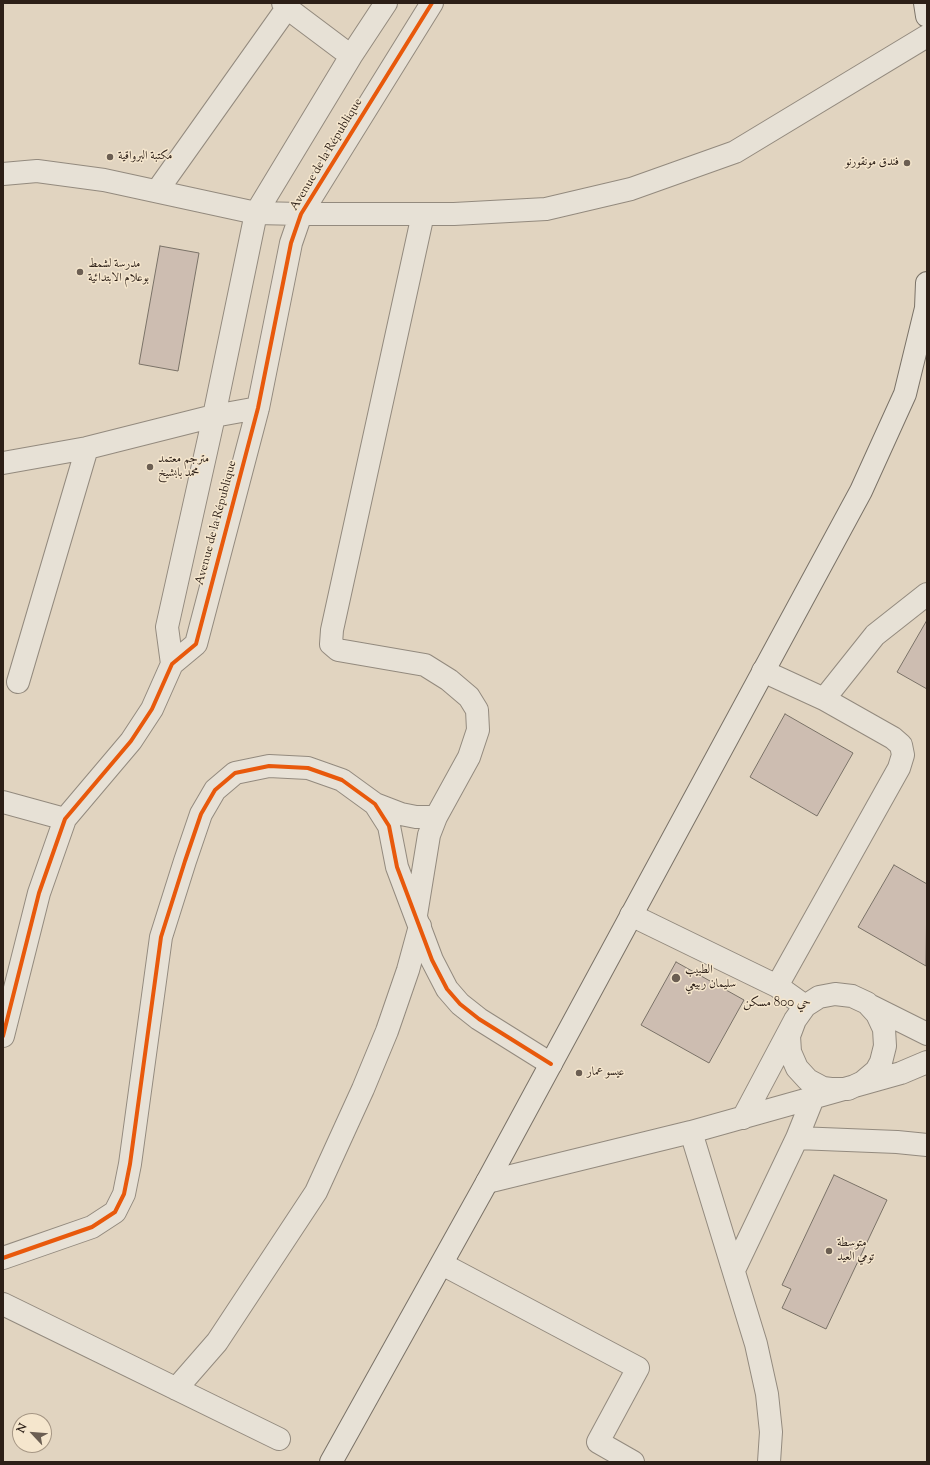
<!DOCTYPE html>
<html>
<head>
<meta charset="utf-8">
<style>
	body { margin:0 }
	#map { position:relative; width:930px; height:1465px; overflow:hidden; background:#e1d4c0; font-family:"Sorts Mill Goudy",serif }
	canvas { display:block }
	.frame { position:absolute; inset:0; border:4px solid #2c1f17; pointer-events:none }
	.north { position:absolute; left:12px; top:1413px; width:40px; height:40px; box-sizing:border-box; background:#f5e6cd; border:1px solid #a59684; border-radius:50%; rotate:296deg; font-size:11px; font-weight:700; line-height:16px; text-align:center; color:#2c1f17 }
	.north::after { content:''; display:block; margin:auto; width:14px; height:18px; background:#6b5e52; clip-path:polygon(50% 0,100% 100%,50% 72%,0 100%) }
</style>
</head>
<body>
<div id="map">
<canvas width="930" height="1465"></canvas>
<div class="frame"></div>
<div class="north">N</div>
</div>
<script>
const g = document.querySelector('canvas').getContext('2d');
g.lineJoin = 'round';
function paint(path, color) { g.fillStyle = color; g.fill(path, 'evenodd'); }
const shape = rows => new Path2D(rows.map(r => 'M' + r).join(''));
function trace(path, color, width, dash) { g.strokeStyle = color; g.lineWidth = width; g.lineCap = dash ? 'butt' : 'round'; g.setLineDash(dash || []); g.stroke(path); }
function drawText(font, color, halo, rows, align = 'center') {
  g.font = font + ' "Sorts Mill Goudy",Amiri,serif'; g.lineWidth = 3; g.setLineDash([]); g.textBaseline = 'middle'; g.strokeStyle = halo; g.fillStyle = color; for (const [text, x, y, turn = 0] of rows) {
    g.save(); g.translate(x, y); g.rotate((+turn || 0) * Math.PI / 180); g.textAlign = isNaN(turn) ? turn : align; if (halo) g.strokeText(text, 0, 0); g.fillText(text, 0, 0); g.restore();
  }
}
const building = shape([
	[160,246,199,253,178,371,139,364,160,246],
	[927,620,927,689,897,672,927,620],
	[785,714,853,753,817,816,750,777,785,714],
	[894,865,927,884,926,966,858,927,894,865],
	[676,962,744,1000,709,1063,641,1025,676,962],
	[834,1175,887,1200,826,1329,782,1308,791,1289,782,1285,834,1175]
]);
const minor = shape([
	[283,3,287,8,351,56],
	[3,174,37,171,104,180,256,213,301,214,454,214,546,209,631,189,735,152,927,36],
	[157,191,287,8],
	[3,463,87,448,214,416,258,408],
	[172,664,167,627,214,416,256,213,351,56,386,3],
	[763,671,824,699,893,738,901,745,903,755,899,768,777,986],
	[18,682,87,448],
	[824,699,875,635,927,594],
	[3,802,65,819],
	[375,804,401,814,416,817,436,817],
	[416,915,429,835,436,817,469,757,478,730,477,710,469,697,449,680,425,665,338,650,331,644,332,630,423,214],
	[631,915,777,986,805,1006],
	[869,1005,927,1034],
	[3,1036,39,893,65,819,131,741,152,709,172,664,196,644,258,408,291,243,301,214,432,3],
	[743,1118,795,1020,805,1006,819,997,835,994,852,996,867,1003,877,1014,884,1029,885,1046,881,1062,876,1071,863,1082,848,1089,831,1089,823,1088,808,1080,797,1068,790,1052,789,1036,795,1020],
	[691,1132,756,1344,767,1394,771,1432,769,1462],
	[797,1138,897,1142,927,1145],
	[487,1182,691,1132,901,1073,927,1062],
	[3,1258,92,1227,115,1212,124,1194,130,1164,161,937,185,861,201,814,215,790,235,773,269,766,308,768,342,780,375,804,389,826,397,867,432,960,447,989,460,1004,479,1019,551,1064],
	[442,1264,638,1368,598,1442,633,1462],
	[734,1270,797,1138,813,1098],
	[3,1304,279,1439],
	[176,1389,217,1342,316,1192,363,1089,387,1031,408,970,420,926]
]);
const secondary = shape([
	[925,3,927,16],
	[331,1462,487,1182,861,491,905,394,926,308,927,283]
]);
const cycleway = shape([
	[3,1036,39,893,65,819,131,741,152,709,172,664,196,644,258,408,291,243,301,214,432,3],
	[3,1258,92,1227,115,1212,124,1194,130,1164,161,937,185,861,201,814,215,790,235,773,269,766,308,768,342,780,375,804,389,826,397,867,432,960,447,989,460,1004,479,1019,551,1064]
]);
const markers = [
	[110,157,4,"#6b5e52"],
	[907,163,4,"#6b5e52"],
	[80,272,4,"#6b5e52"],
	[150,467,4,"#6b5e52"],
	[676,978,5,"#6b5e52"],
	[579,1073,4,"#6b5e52"],
	[829,1251,4,"#6b5e52"]
];
const streetNames = [
	["Avenue de la République",327,155,-59],
	["Avenue de la République",217,523,-75]
];
const poiNames = [
	["مكتبة البرواقية",118,157],
	["فندق مونقورنو",899,163,"right"],
	["مدرسة لشمط",88,265],
	["بوعلام الابتدائية",88,279],
	["مترجم معتمد",158,460],
	["محمد بابشيخ",158,474],
	["الطبيب",685,971],
	["سليمان ربيعي",685,985],
	["عيسو عمار",587,1073],
	["متوسطة",837,1244],
	["تومي العيد",837,1258]
];
const neighbourhoodNames = [
	["حي 800 مسكن",777,1004]
];
paint(building, '#cdbdb1');
trace(building, '#7a7267', 1);
trace(minor, '#938a7e', 24);
trace(secondary, '#7a7267', 24);
trace(minor, '#e7e1d6', 22);
trace(secondary, '#e7e1d6', 22);
trace(cycleway, '#e8590c', 4);
for (const [x, y, r, color] of markers) { const dot = new Path2D(); dot.arc(x, y, r, 0, 2 * Math.PI); g.fillStyle = color; g.fill(dot); trace(dot, '#f5e6cd', 1.5); }
drawText('12px', '#2c1f17', '#f5e6cd', streetNames);
drawText('12px', '#2c1f17', '#f5e6cd', poiNames, 'left');
drawText('13px', '#2c1f17', '#f5e6cd', neighbourhoodNames);
</script>
</body>
</html>
